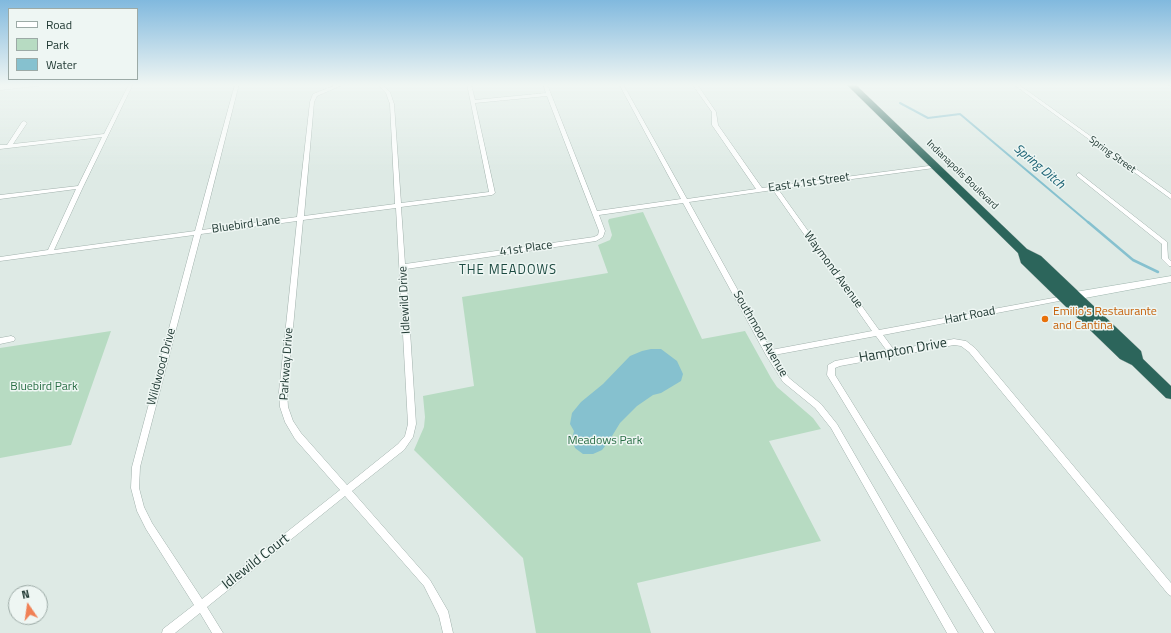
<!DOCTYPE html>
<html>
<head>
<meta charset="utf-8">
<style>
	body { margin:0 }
	#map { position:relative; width:1171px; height:633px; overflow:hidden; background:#deeae5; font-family:"Titillium Web",sans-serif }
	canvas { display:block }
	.legend { position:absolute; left:8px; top:8px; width:130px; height:72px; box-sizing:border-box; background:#eef6f3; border:1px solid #9caaa6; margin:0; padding:5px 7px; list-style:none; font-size:12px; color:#203933 }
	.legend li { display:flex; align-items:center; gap:8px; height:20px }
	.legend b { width:20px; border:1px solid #9caaa6 }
	.north { position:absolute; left:8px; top:585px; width:40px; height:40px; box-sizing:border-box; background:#eef6f3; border:1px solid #9caaa6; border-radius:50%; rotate:347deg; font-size:11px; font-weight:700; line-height:16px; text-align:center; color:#203933 }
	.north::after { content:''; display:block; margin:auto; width:14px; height:18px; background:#f08055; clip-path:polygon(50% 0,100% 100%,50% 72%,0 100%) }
</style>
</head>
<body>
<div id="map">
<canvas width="1171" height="633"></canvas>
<ul class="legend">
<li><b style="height:5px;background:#fff"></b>Road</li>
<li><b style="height:11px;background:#b7dbc2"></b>Park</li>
<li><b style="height:11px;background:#86c1cf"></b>Water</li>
</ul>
<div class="north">N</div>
</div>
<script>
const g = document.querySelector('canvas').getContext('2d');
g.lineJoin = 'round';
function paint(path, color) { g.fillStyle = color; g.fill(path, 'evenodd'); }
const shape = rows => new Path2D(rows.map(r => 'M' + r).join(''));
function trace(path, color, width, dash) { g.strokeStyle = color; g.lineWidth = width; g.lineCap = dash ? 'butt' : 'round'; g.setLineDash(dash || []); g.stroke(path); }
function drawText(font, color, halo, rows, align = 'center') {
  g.font = font + ' "Titillium Web",sans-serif'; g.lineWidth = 3; g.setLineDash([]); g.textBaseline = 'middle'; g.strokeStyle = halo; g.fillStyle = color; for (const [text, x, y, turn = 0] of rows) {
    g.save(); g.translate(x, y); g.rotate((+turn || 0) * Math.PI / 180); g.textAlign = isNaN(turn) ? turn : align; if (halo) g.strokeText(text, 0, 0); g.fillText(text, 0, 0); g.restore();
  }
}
const green = shape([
	[643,212,702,339,745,331,771,378,777,387,813,418,821,429,769,441,821,541,637,583,651,633,536,633,523,558,414,450,424,427,425,417,423,396,474,386,462,297,608,273,598,245,610,240,612,235,608,221,609,219],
	[111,331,71,445,0,458,0,348]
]);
const water = shape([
	[651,349,661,349,677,361,683,374,681,381,661,393,653,395,637,406,620,423,609,441,602,450,593,454,583,454,575,448,572,439,574,431,570,424,572,413,581,402,603,384,630,356,642,351]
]);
const streamFar1 = shape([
	[900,103,928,118,960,114,1089,223]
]);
const stream = shape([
	[1088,222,1133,260,1158,272]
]);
const street = shape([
	[129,84,133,84,83,187,54,250,195,231,235,84,239,84,202,230,297,217,310,102,313,94,338,84,345,84,317,96,314,102,304,216,395,204,390,104,386,93,377,84,382,84,390,92,394,104,401,203,489,192,467,84,471,84,475,100,546,93,543,84,547,84,597,211,681,199,619,84,623,84,687,199,756,189,712,125,712,112,692,84,697,84,716,112,718,125,762,188,936,165,937,166,934,168,778,189,879,330,1064,296,1066,296,1067,298,1064,300,883,335,894,350,954,339,966,341,975,348,1171,583,1171,596,1168,594,969,352,961,346,954,345,840,366,835,368,835,375,995,633,984,633,827,375,828,365,835,361,887,351,876,336,774,355,789,378,821,404,837,424,958,633,947,633,831,428,815,408,783,382,766,355,683,203,599,215,605,231,603,237,596,241,406,269,416,424,413,437,404,450,352,491,430,580,448,611,453,633,443,633,439,616,424,586,345,496,207,607,223,633,212,633,200,613,175,633,162,633,163,629,194,605,146,529,137,511,131,488,132,467,194,235,0,261,0,257,48,250,76,189,0,199,0,195,78,186,102,137,0,149,0,145,7,145,22,122,24,121,27,123,13,144,104,134,129,84],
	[547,96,599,231,598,235,594,237,405,264,401,207,492,195,495,193,475,103,547,96],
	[773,190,872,331,771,350,689,202,773,190],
	[396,208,408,424,405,436,398,444,347,485,301,433,293,421,288,407,287,392,303,220,396,208],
	[297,221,279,392,280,407,285,422,295,439,340,490,202,599,152,523,144,507,139,488,140,467,201,234,297,221],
	[1013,84,1018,84,1171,194,1171,199,1013,84],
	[1079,173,1167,242,1168,258,1171,261,1171,266,1169,266,1162,259,1162,244,1077,176,1077,174,1079,173],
	[11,336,14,337,15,339,14,341,0,344,0,338,11,336]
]);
const secondary = shape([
	[17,84,41,84,38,86,0,90,0,86,17,84],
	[1171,276,1171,282,1069,301,1064,297,1069,293,1171,276]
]);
const highway = shape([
	[846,84,855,84,1027,249,1041,256,1141,351,1143,359,1171,386,1171,399,1166,398,1132,365,1120,359,1060,301,1021,263,1018,253,846,84]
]);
const rail = shape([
	[1169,84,1171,85]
]);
const markers = [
	[1045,319,4,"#e8710a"]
];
const farStreetnames = [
	["Spring Street",1112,155,36],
	["Indianapolis Boulevard",962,175,44]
];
const streetNames = [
	["East 41st Street",809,183,-8],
	["Bluebird Lane",246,225,-8],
	["41st Place",526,249,-8],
	["Waymond Avenue",833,270,54],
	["Idlewild Drive",405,300,-93],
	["Hart Road",970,316,-11],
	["Southmoor Avenue",760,334,60],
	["Parkway Drive",287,364,-86],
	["Wildwood Drive",162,367,-75]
];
const foodNames = [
	["Emilio's Restaurante",1053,312],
	["and Cantina",1053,326]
];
const parkNames = [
	["Bluebird Park",44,387],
	["Meadows Park",605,441]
];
const waterNames = [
	["Spring Ditch",1039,167,40]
];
const neighbourhoodNames = [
	["THE MEADOWS",508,271]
];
const nearStreetnames = [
	["Hampton Drive",903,351,-10],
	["Idlewild Court",256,562,-38]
];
paint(green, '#b7dbc2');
paint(water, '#86c1cf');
trace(streamFar1, '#86c1cf', 2);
trace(stream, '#86c1cf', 2.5);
trace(street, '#a1b1ac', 1);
trace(secondary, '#9eb5ad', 1);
trace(highway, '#bcc4c2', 1);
paint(street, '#fff');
paint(secondary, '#fff');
paint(highway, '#2c655b');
trace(rail, '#5a756e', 3);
trace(rail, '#eef6f3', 2, [5.5]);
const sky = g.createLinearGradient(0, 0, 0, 173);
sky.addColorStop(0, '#81b9de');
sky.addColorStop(0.49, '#f0f6f3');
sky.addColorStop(1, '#f0f6f300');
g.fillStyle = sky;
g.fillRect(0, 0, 1171, 173);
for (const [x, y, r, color] of markers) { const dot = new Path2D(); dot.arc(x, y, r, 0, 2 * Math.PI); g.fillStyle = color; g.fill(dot); trace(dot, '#eef6f3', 1.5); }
drawText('10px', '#203933', '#eef6f3', farStreetnames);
drawText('12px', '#203933', '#eef6f3', streetNames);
drawText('12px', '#c56008', '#eef6f3', foodNames, 'left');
drawText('12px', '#2b6f47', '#eef6f3', parkNames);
drawText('italic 13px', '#1b6274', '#eef6f3', waterNames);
g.letterSpacing = '1px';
drawText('13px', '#1c4a41', '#eef6f3', neighbourhoodNames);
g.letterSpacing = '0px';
drawText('14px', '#203933', '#eef6f3', nearStreetnames);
</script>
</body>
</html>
